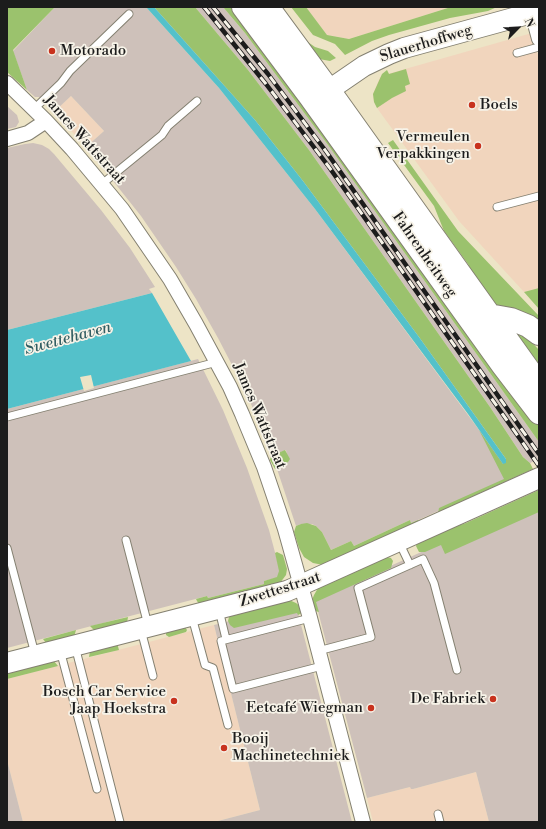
<!DOCTYPE html>
<html>
<head>
<meta charset="utf-8">
<style>
	body { margin:0 }
	#map { position:relative; width:546px; height:829px; overflow:hidden; background:#ede4c6; font-family:"Libre Bodoni",serif }
	canvas { display:block }
	.frame { position:absolute; inset:0; border:8px solid #1c1c1c; pointer-events:none }
	.north { position:absolute; left:498px; top:8px; width:40px; height:40px; -webkit-text-stroke:3px #f7f3e8; paint-order:stroke; rotate:66deg; font-size:11px; font-weight:700; line-height:16px; text-align:center; color:#1c1c1c }
	.north::after { content:''; display:block; margin:auto; width:14px; height:18px; background:#1c1c1c; clip-path:polygon(50% 0,100% 100%,50% 72%,0 100%) }
</style>
</head>
<body>
<div id="map">
<canvas width="546" height="829"></canvas>
<div class="frame"></div>
<div class="north">N</div>
</div>
<script>
const g = document.querySelector('canvas').getContext('2d');
g.lineJoin = 'round';
function paint(path, color) { g.fillStyle = color; g.fill(path, 'evenodd'); }
const shape = rows => new Path2D(rows.map(r => 'M' + r).join(''));
function trace(path, color, width, dash) { g.strokeStyle = color; g.lineWidth = width; g.lineCap = dash ? 'butt' : 'round'; g.setLineDash(dash || []); g.stroke(path); }
function drawText(font, color, halo, rows, align = 'center') {
  g.font = font + ' "Libre Bodoni",serif'; g.lineWidth = 3.5; g.setLineDash([]); g.textBaseline = 'middle'; g.strokeStyle = halo; g.fillStyle = color; for (const [text, x, y, turn = 0] of rows) {
    g.save(); g.translate(x, y); g.rotate((+turn || 0) * Math.PI / 180); g.textAlign = isNaN(turn) ? turn : align; if (halo) g.strokeText(text, 0, 0); g.fillText(text, 0, 0); g.restore();
  }
}
const built = shape([
	[306,7,451,7,349,39,327,35],
	[532,33,539,59,539,288,524,292,459,221,377,108,374,102,373,94,380,77,391,73],
	[71,96,104,131,86,147,54,112],
	[214,625,260,810,214,822,23,822,7,760,7,679],
	[476,772,489,822,373,822,367,798,410,787,413,789]
]);
const industrial = shape([
	[55,7,146,7,219,88,315,209,514,477,418,520,411,523,410,520,354,546,351,541,331,550,322,532,316,526,312,524,301,524,296,526,277,469,288,462,286,450,273,455,245,390,218,338,196,299,176,267,141,216,86,147,104,131,71,96,54,112,39,97,35,97,27,90,13,51],
	[195,7,223,7,245,33,328,145,539,442,539,459,530,463,523,457,490,407,309,150,248,70],
	[7,106,17,115,19,122,16,127,7,129],
	[33,143,42,145,49,149,54,154,101,210,130,248,155,287,149,289,152,293,7,330,7,148,25,144],
	[198,359,223,410,247,468,269,530,280,571,279,576,276,578,264,581,264,584,208,598,207,596,7,648,7,409],
	[532,502,539,508,539,822,489,822,476,772,413,789,411,789,410,787,367,798,315,600],
	[285,607,298,613,352,822,214,822,260,810,214,625],
	[7,760,23,822,7,822]
]);
const green = shape([
	[7,7,55,7,13,50,27,90,7,72],
	[154,7,195,7,248,70,309,150,490,407,523,457,530,463,533,469,447,508,446,510,438,513,439,508,504,479,479,430,503,464,506,459,419,337,303,181,255,120],
	[223,7,234,7,539,424,539,442,328,145,245,33],
	[291,7,306,7,327,35,349,39,451,7,497,7,488,11,450,18,389,35,372,41,345,55,335,44,313,35],
	[305,40,315,47,328,51,336,58,330,61,319,59],
	[406,69,410,84,405,86,406,91,392,98,377,108,374,102,373,94,382,74,387,70,389,74],
	[393,140,458,231,539,316,539,324,497,307,483,295,468,264,444,231,434,206,388,143],
	[539,288,539,309,524,292],
	[514,328,526,336,539,350,539,369,519,344],
	[285,450,290,459,288,462,277,469,275,469,270,460,271,456],
	[539,490,539,512,445,554,441,545,425,552,419,552,416,546,417,543,454,527,466,523],
	[410,520,411,523,418,520,419,523,323,565,313,563,304,557,299,548,294,532,296,526,301,524,307,523,316,526,322,532,331,550,351,541,354,546],
	[277,552,283,555,287,569,286,575,280,583,199,604,197,601,196,599,207,596,208,598,264,584,264,581,277,577,279,571,275,553],
	[387,557,391,558,393,561,391,568,316,602,319,612,315,611,312,604,312,600,314,595,318,588],
	[289,600,296,603,301,607,302,613,298,615,297,613,234,628,230,625,228,621,229,617,232,614],
	[128,617,127,623,95,631,90,626],
	[185,627,187,630,186,632,169,637,166,635,166,632],
	[76,630,74,637,50,644,46,643,43,639],
	[117,643,119,650,89,657,90,651],
	[53,660,58,666,7,679,7,671]
]);
const water = shape([
	[146,7,154,7,255,120,303,181,419,337,506,459,506,463,503,464,468,414,315,209,219,88],
	[152,293,191,361,7,409,7,330]
]);
const pier = shape([
	[91,375,94,388,84,391,80,377]
]);
const lane = shape([
	[517,53,539,47],
	[34,109,61,83,70,71,129,14],
	[102,184,162,135,168,126,197,101],
	[497,207,539,196],
	[7,417,217,362],
	[126,540,148,625],
	[399,542,410,565],
	[7,548,35,654],
	[219,610,226,639],
	[192,617,205,665,213,668,228,725],
	[310,618,221,641,233,689,322,666],
	[141,630,153,676],
	[75,646,120,822],
	[60,650,97,789],
	[318,651,371,637,358,588,423,559,434,583,457,670],
	[438,814,440,822]
]);
const street = shape([
	[532,13,539,39],
	[7,83,46,121,72,149,122,209,170,279,196,324,230,387,242,414,264,467,285,529,310,618,363,822],
	[7,139,28,133,46,121]
]);
const secondary = shape([
	[314,95,329,90,364,66,389,54,404,48,539,11],
	[7,663,287,591,301,585,539,478]
]);
const primary = shape([
	[243,7,310,97,503,366,539,413],
	[268,7,329,90,539,384],
	[483,314,511,319,528,326,539,334]
]);
const rail = shape([
	[204,7,266,84,329,167,539,466],
	[213,7,268,74,325,150,539,454]
]);
const markers = [
	[52,51,4,"#c8321e"],
	[472,105,4,"#c8321e"],
	[478,146,4,"#c8321e"],
	[493,699,4,"#c8321e"],
	[174,701,4,"#c8321e"],
	[371,708,4,"#c8321e"],
	[224,748,4,"#c8321e"]
];
const streetNames = [
	["Slauerhoffweg",426,44,-17],
	["James Wattstraat",84,140,48],
	["Fahrenheitweg",424,255,55],
	["James Wattstraat",259,416,67],
	["Zwettestraat",280,590,-18]
];
const poiNames = [
	["Motorado",60,51,"left"],
	["Boels",480,105,"left"],
	["Vermeulen",470,137],
	["Verpakkingen",470,154],
	["Bosch Car Service",166,692],
	["Jaap Hoekstra",166,709],
	["De Fabriek",485,699],
	["Eetcafé Wiegman",363,708],
	["Booij",232,739,"left"],
	["Machinetechniek",232,756,"left"]
];
const waterNames = [
	["Swettehaven",68,339,-15]
];
paint(built, '#f1d5bd');
paint(industrial, '#cec1ba');
paint(green, '#9bc26d');
paint(water, '#54c1ca');
paint(pier, '#ede4c6');
trace(lane, '#848071', 9);
trace(street, '#848071', 16);
trace(secondary, '#848071', 22);
trace(primary, '#848071', 24);
trace(lane, '#fff', 7);
trace(street, '#fff', 14);
trace(secondary, '#fff', 20);
trace(primary, '#fff', 22);
trace(rail, '#1c1c1c', 4.5);
trace(rail, '#f7f3e8', 3, [9]);
for (const [x, y, r, color] of markers) { const dot = new Path2D(); dot.arc(x, y, r, 0, 2 * Math.PI); g.fillStyle = color; g.fill(dot); trace(dot, '#f7f3e8', 1.5); }
drawText('15px', '#1c1c1c', '#f7f3e8', streetNames);
drawText('15px', '#1c1c1c', '#f7f3e8', poiNames, 'right');
drawText('italic 16px', '#325e62', '#f7f3e8', waterNames);
</script>
</body>
</html>
